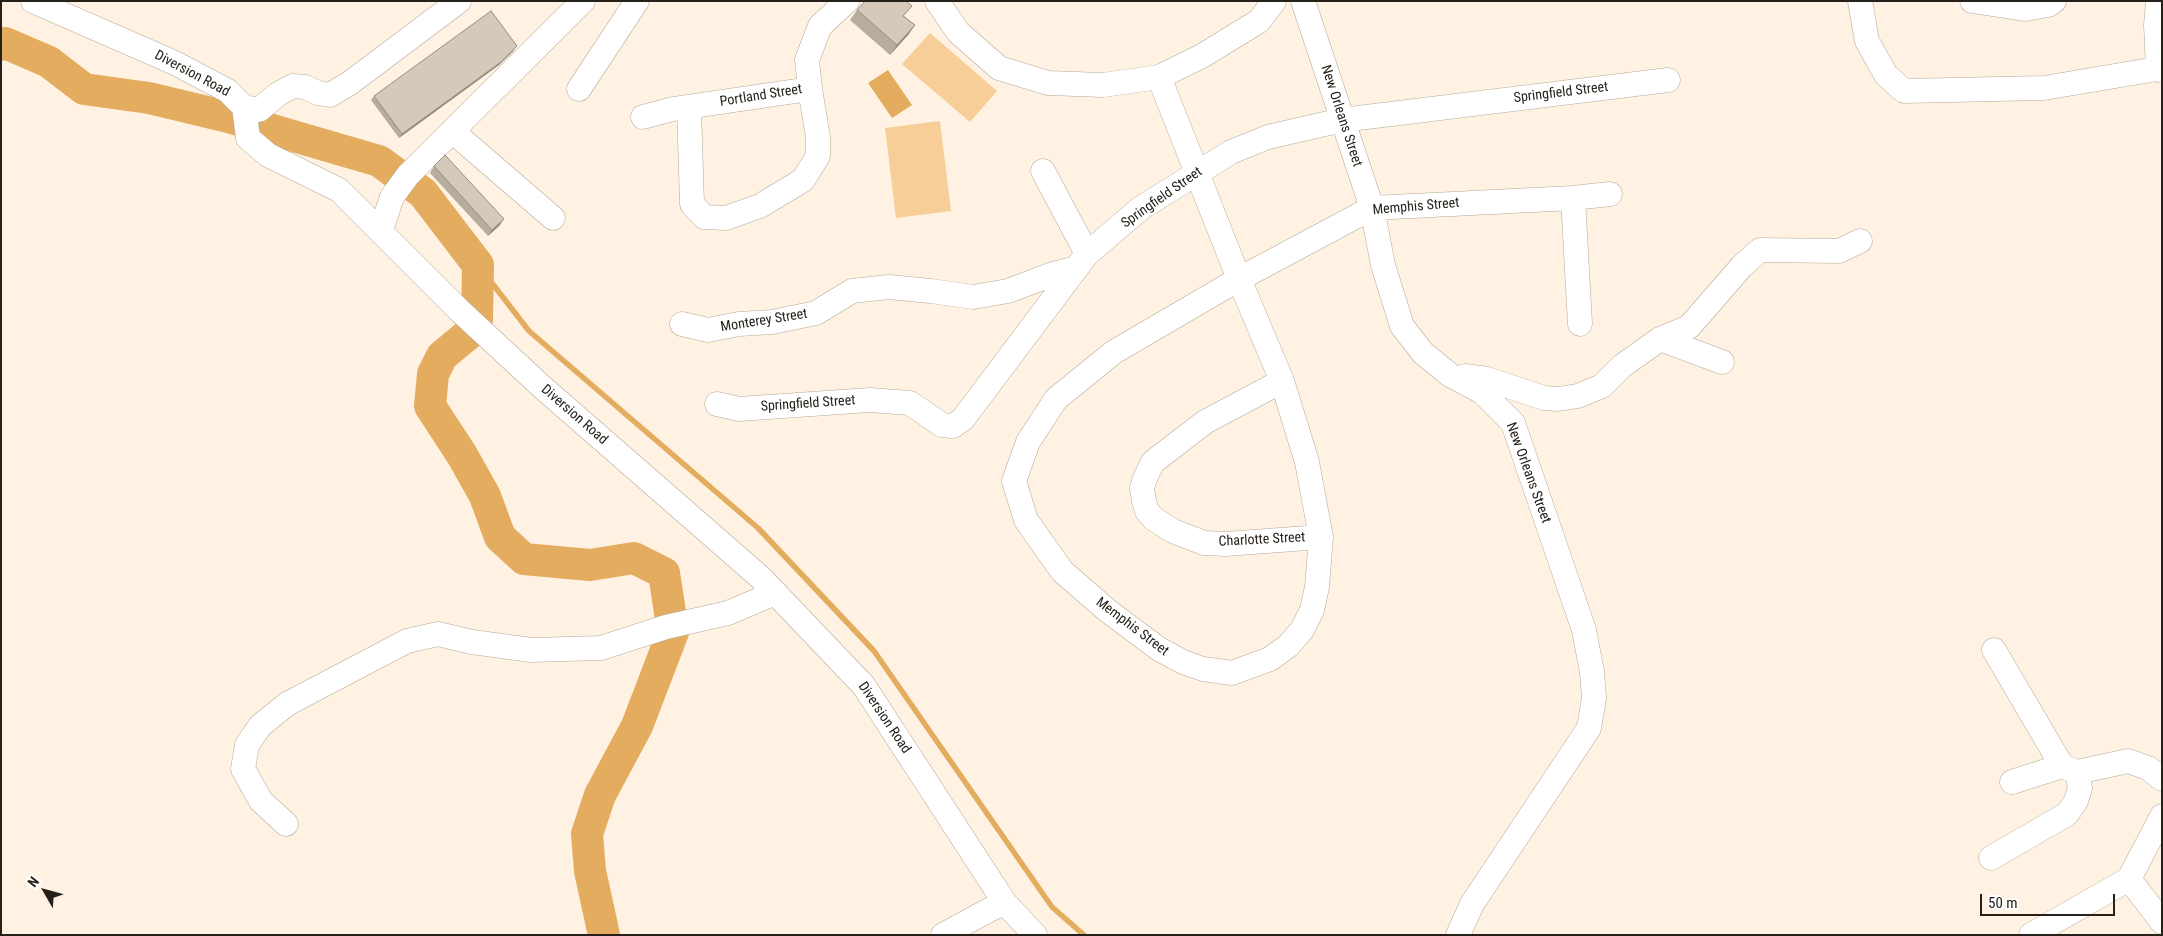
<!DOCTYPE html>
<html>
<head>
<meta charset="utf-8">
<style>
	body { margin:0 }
	#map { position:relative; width:2163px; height:936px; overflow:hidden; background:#fff2e2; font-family:"Roboto Condensed",sans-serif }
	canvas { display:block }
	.frame { position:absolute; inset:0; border:2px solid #25201a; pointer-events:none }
	.north { position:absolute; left:20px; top:866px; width:50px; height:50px; -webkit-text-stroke:4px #fff; paint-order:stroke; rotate:308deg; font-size:14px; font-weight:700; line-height:20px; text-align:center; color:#25201a }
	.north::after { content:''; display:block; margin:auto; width:18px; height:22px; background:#25201a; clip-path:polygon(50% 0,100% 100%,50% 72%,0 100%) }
	.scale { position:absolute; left:1980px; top:894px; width:135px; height:22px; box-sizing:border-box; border:2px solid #25201a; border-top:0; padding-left:6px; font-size:15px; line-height:18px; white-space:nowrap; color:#25201a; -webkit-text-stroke:4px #fff; paint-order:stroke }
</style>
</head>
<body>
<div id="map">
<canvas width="2163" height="936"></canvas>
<div class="frame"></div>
<div class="north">N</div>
<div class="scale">50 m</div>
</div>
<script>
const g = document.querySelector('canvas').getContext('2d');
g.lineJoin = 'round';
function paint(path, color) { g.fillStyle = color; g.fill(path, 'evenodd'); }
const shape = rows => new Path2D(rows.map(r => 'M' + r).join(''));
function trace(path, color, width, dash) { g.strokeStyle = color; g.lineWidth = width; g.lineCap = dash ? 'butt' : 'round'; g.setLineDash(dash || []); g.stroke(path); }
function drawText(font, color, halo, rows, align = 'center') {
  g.font = font + ' "Roboto Condensed",sans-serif'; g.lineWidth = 4.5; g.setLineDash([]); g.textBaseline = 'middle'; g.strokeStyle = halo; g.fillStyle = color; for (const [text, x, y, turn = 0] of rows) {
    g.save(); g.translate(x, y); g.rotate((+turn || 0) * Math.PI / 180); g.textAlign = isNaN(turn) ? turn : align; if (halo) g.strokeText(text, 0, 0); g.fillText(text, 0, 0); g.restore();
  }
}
const green = shape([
	[930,33,997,91,970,122,902,64],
	[940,121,951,211,896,218,885,128]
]);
const water = shape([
	[888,70,912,105,892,118,868,83]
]);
const stream = shape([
	[478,265,529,331,758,528,874,651,1052,907,1084,935]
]);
const river = shape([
	[1,45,5,43,49,62,84,89,149,98,228,117,379,161,423,193,478,265,477,320],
	[471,332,442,356,433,374,430,406,462,455,485,496,500,537,524,559,590,565,634,558,664,573,673,632,637,726,600,795,587,834,590,871,604,935]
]);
const minor = shape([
	[33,1,175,63,228,91,244,107,248,138,268,155,339,190,459,310,541,386,761,578,864,686,1005,903,1035,935],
	[937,1,958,32,999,68,1048,83,1103,85,1159,77,1202,56,1259,21,1274,1],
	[1303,1,1372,208,1383,265,1402,326,1423,353,1450,375,1482,392,1513,423,1584,630,1592,672,1594,698,1589,728,1472,904,1458,935],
	[1860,1,1867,41,1886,75,1904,91,2044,88,2162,68],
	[1972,1,2025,9,2048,5,2054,1],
	[2158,70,2156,25,2158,1],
	[1159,77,1239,279,1282,381,1307,462,1321,537,1317,587,1312,610,1302,630,1288,646,1270,659,1232,673,1203,669,1183,662,1159,649,1108,611,1062,571,1026,520,1014,481,1028,442,1056,399,1114,352,1239,279,1372,208,1573,198,1610,194],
	[579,89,637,1],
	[244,107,259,110,278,94,293,86,305,87,318,93,330,95,350,83,459,1],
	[689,107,692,204,704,217,726,218,760,206,803,180,818,156,818,137,810,89],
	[643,117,673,109,810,89,807,60,820,26,847,1],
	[452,131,553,218],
	[1043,171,1087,254],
	[1573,198,1580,324],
	[381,230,392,197,408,175,583,1],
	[682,324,708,330,739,324,772,322,816,313,852,291,889,287,931,291,973,297,1008,291,1053,274,1076,268],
	[1660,339,1722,362],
	[1465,376,1487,379,1544,398,1558,399,1578,396,1602,386,1622,366,1660,339,1689,327,1742,266,1760,250,1839,251,1860,241],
	[1282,381,1205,422,1153,462,1145,478,1142,488,1144,501,1147,511,1154,519,1173,531,1204,543,1226,544,1321,537],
	[717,404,739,409,870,400,910,403,942,425,953,426,963,419,1087,254,1141,208,1231,152,1268,137,1342,120,1668,80],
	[1994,650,2062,766,2077,772,2128,761,2148,768,2162,779],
	[2012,782,2062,766],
	[286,824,261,801,243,769,247,745,260,726,287,704,407,641,438,634,472,642,531,650,601,648,666,627,728,613,775,593],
	[1991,858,2067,814,2076,801,2080,788,2077,772],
	[2129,879,2162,922],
	[943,935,991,909,1005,903],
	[2031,935,2129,879,2162,816]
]);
const wall = shape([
	[857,10,904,16,915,25,908,35,890,55,850,20],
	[515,50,499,65,399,138,371,100,374,96],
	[434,166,504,219,499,226,488,236,430,173]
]);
const shadedWall = shape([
	[915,25,908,35,890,55,897,45],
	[517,46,499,65,399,138,402,134],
	[504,219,499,226,488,236,492,230]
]);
const building = shape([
	[865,1,906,1,912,6,903,16,915,25,897,45,857,10,865,1],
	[491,11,517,46,501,62,402,134,374,96,491,11],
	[445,155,504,219,492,230,434,166,445,155]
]);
const streetNames = [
	["Diversion Road",192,74,28],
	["Springfield Street",1561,93,-7],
	["Portland Street",761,96,-9],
	["New Orleans Street",1341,116,72],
	["Springfield Street",1162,198,-35],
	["Memphis Street",1416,207,-5],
	["Monterey Street",764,321,-9],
	["Springfield Street",808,404,-4],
	["Diversion Road",574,415,41],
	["New Orleans Street",1528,473,70],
	["Charlotte Street",1262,540,-3],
	["Memphis Street",1132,627,37],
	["Diversion Road",884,718,56]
];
paint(green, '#f7ce98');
paint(water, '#e3ac5f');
trace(stream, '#e3ac5f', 5.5);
trace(river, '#e3ac5f', 32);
trace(minor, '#b3a898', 25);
trace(minor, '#fff', 24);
paint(wall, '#b7ad9f');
paint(shadedWall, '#958d82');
paint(building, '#d5c9b9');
trace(building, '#958d82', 1);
drawText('14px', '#25201a', '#fff', streetNames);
</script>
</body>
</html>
